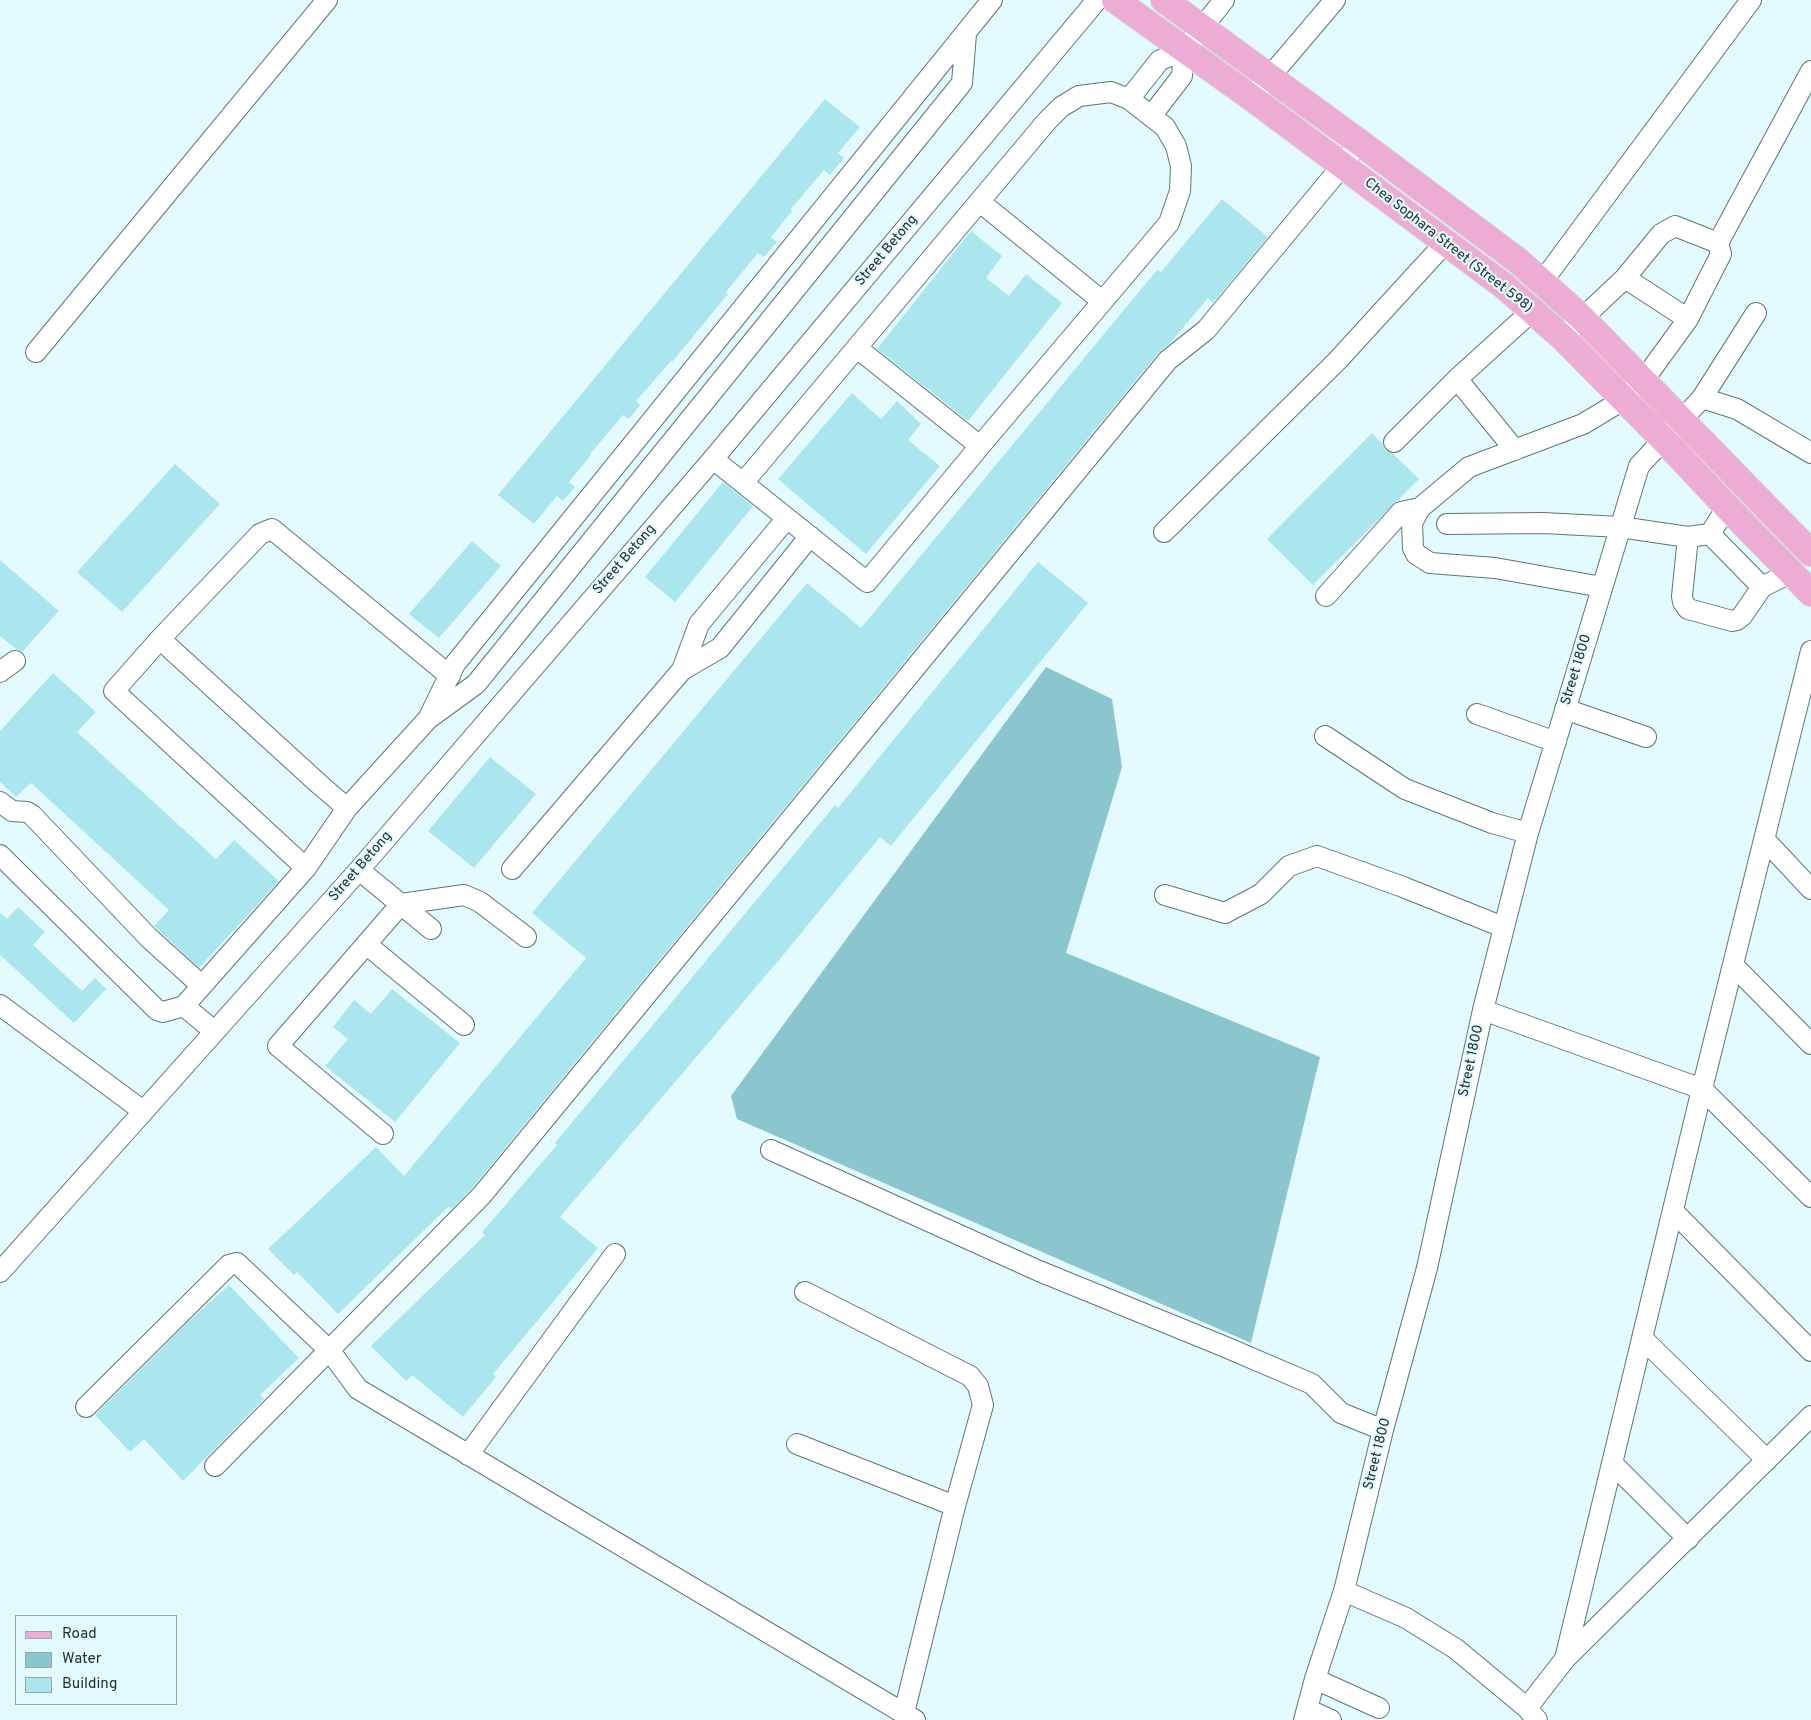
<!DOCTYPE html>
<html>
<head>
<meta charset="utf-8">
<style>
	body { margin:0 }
	#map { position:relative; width:1811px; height:1720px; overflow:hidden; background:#e3fbfe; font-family:Overpass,sans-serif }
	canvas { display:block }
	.legend { position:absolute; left:15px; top:1615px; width:162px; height:90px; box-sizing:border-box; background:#e3fbfe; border:1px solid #97a9ab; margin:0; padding:6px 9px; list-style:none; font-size:15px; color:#242e2f }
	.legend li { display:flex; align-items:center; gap:10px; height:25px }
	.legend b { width:25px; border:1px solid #97a9ab }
</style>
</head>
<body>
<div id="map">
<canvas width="1811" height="1720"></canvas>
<ul class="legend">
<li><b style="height:6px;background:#ecacd3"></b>Road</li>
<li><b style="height:14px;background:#8bc6ce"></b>Water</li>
<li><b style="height:14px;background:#abe6ee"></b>Building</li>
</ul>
</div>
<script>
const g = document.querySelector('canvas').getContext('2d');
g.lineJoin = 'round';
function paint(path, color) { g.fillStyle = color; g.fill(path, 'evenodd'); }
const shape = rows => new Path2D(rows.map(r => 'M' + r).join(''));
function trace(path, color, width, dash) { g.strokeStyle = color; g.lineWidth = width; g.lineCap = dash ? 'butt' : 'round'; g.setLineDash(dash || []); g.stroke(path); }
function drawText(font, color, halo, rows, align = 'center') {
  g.font = font + ' Overpass,sans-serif'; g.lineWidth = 4.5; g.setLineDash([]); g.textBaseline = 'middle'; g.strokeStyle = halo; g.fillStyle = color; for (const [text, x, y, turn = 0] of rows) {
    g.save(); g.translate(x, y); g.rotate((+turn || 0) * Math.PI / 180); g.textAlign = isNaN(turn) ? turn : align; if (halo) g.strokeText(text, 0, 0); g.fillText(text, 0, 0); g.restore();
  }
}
const water = shape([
	[1046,667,1112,699,1122,767,1066,953,1320,1057,1251,1343,737,1119,731,1096]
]);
const building = shape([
	[825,99,860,127,838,153,844,158,830,175,824,170,791,209,792,211,771,237,777,242,764,257,758,253,726,292,728,294,672,362,671,361,636,401,640,405,629,419,623,415,590,454,591,455,569,482,575,487,563,501,557,496,534,524,498,495],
	[1222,199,1268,237,1213,303,1208,298,1171,342,1159,352,473,1187,452,1209,449,1206,338,1314,297,1272,294,1275,268,1249,376,1147,404,1176,586,958,532,913,807,583,861,628,1157,270,1161,272],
	[971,231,1002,256,986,278,1009,296,1026,274,1062,303,968,421,877,349],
	[852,393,881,419,897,401,921,424,908,440,940,466,866,554,778,479],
	[1372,433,1382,443,1386,451,1393,454,1419,479,1313,585,1267,539],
	[175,464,220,504,122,612,77,572],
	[723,482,753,506,675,602,645,577],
	[472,541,501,566,439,638,409,614],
	[0,560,59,611,22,652,16,649,0,636],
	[1038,562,1088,603,891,846,880,837,779,960,560,1217,598,1248,493,1374,496,1377,463,1417,412,1375,406,1381,371,1346,485,1235,482,1232,557,1145,555,1143,835,805,838,808],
	[53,673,96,712,77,732,216,859,234,840,279,881,199,968,154,926,169,910,31,783,16,797,0,782,0,731],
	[490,757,536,794,474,868,428,831],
	[18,907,45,932,33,945,82,991,95,978,106,989,74,1023,0,955,0,913,7,919],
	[392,989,460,1043,395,1122,325,1066,348,1039,333,1027,354,1000,371,1014],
	[229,1285,299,1358,260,1395,264,1399,183,1481,144,1439,130,1452,95,1415,188,1322]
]);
const minor = shape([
	[1261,87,1335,0],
	[1129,99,1160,60,1184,51,1224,0],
	[1152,115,1182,76,1184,51],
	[980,202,1102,301],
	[1625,278,1661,234,1675,226,1718,243],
	[1542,282,1751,0],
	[1573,327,1625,278,1688,319],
	[36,352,327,0],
	[1457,379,1515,450],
	[1702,398,1756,313],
	[1394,442,1457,379,1532,311],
	[713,459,867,582,980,446],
	[743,483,1047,121,1061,107,1079,96,1111,92,1129,99,1165,127,1176,146,1181,166,1180,191,1169,223,980,446,857,348],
	[1447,524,1543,523,1620,527,1688,537,1710,534,1727,507],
	[1164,532,1337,361,1446,242],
	[1710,534,1762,587,1790,573],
	[1688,537,1682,596,1683,602,1688,609,1732,621,1737,620,1742,616,1762,587],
	[1602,587,1495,568,1430,563,1416,554,1413,548,1412,523,1420,508,1469,467,1583,424,1623,400,1643,381,1688,319,1721,254,1718,243,1811,71],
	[1326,596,1401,512,1420,508],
	[160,639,319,784,347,808],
	[682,670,699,624,787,518],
	[0,672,15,661],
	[1565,709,1646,737],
	[1477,714,1556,742],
	[430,715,455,664,992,0],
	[1325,736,1405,789,1492,823,1528,833],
	[0,802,12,811,27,812,32,815,149,938,201,985],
	[1765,840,1811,889],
	[0,855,157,1010,163,1012,184,1006],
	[306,868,114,691,160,639,260,534,272,529,450,676],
	[512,869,682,670,720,648,810,536],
	[359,870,431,929],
	[1165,895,1225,913,1261,894,1289,866,1317,856,1403,887,1503,927],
	[366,944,464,1025],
	[1733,965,1811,1044],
	[0,1005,143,1111],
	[1483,1010,1702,1089,1811,1197],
	[214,1031,184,1006,306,868,347,808,428,719,476,684,962,83,966,34],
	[383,1134,278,1046,401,904,464,895,480,902,526,937],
	[771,1150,1039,1271,1223,1346,1312,1384,1341,1413,1383,1430],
	[1673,1211,1811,1351],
	[0,1272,359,870,713,459,1097,0],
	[805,1292,970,1376,978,1386,983,1405,955,1506,904,1713],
	[1642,1338,1767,1460],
	[86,1407,229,1265,237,1263,330,1351,358,1389,915,1720],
	[797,1444,955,1506],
	[468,1455,615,1254],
	[1612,1463,1688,1539],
	[215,1466,482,1195,1168,360,1206,330,1342,166,1359,142],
	[1344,1591,1406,1618,1456,1649,1527,1708,1537,1720],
	[1565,1659,1702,1089,1811,651],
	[1315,1679,1379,1708],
	[1527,1708,1565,1659,1811,1416],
	[1307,1709,1331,1720],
	[1304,1720,1315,1679,1344,1591,1383,1430,1427,1268,1483,1010,1528,833,1639,466,1702,398,1737,409,1811,453]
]);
const major = shape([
	[1115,0,1252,98,1504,286,1563,338,1663,439,1727,507,1811,593],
	[1164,0,1359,142,1517,260,1542,282,1582,318,1811,553]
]);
const streetNames = [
	["Chea Sophara Street (Street 598)",1448,246,38],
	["Street Betong",887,251,-50],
	["Street Betong",625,560,-49],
	["Street 1800",1577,670,-73],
	["Street Betong",361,867,-49],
	["Street 1800",1472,1061,-78],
	["Street 1800",1378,1454,-76]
];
paint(water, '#8bc6ce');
paint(building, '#abe6ee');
trace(minor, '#607578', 22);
trace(major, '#d8d9da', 28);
trace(minor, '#fff', 20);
trace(major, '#ecacd3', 26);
drawText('14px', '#242e2f', '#e3fbfe', streetNames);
</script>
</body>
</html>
